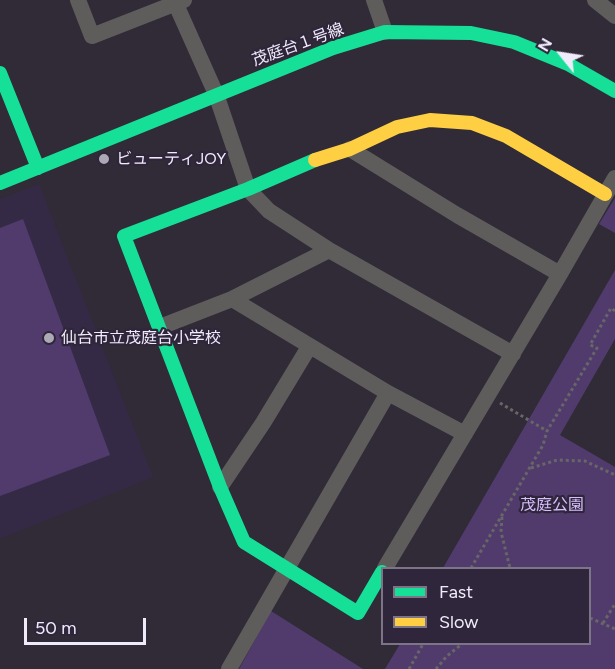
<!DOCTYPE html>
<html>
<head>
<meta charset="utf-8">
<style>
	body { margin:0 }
	#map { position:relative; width:615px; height:669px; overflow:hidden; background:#302b37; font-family:Figtree,sans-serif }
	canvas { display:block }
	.legend { position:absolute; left:381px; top:567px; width:210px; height:78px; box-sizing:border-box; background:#2f263c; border:2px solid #7c7588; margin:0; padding:8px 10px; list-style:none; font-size:18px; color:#f0ebfa }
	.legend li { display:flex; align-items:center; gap:12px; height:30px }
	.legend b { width:30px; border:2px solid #7c7588 }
	.north { position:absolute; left:531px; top:24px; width:60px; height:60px; -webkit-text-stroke:4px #2f263c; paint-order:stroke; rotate:300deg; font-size:16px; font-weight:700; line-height:24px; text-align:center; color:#f0ebfa }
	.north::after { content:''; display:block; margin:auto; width:21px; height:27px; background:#f0ebfa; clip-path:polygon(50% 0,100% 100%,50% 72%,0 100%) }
	.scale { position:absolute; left:24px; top:618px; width:122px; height:27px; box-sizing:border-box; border:3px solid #f0ebfa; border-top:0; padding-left:8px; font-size:18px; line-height:21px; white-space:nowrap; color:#f0ebfa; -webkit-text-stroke:4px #2f263c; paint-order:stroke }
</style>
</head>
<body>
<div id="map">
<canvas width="615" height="669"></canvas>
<ul class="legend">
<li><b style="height:8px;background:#16e098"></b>Fast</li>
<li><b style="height:8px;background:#ffcf43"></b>Slow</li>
</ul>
<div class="north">N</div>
<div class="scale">50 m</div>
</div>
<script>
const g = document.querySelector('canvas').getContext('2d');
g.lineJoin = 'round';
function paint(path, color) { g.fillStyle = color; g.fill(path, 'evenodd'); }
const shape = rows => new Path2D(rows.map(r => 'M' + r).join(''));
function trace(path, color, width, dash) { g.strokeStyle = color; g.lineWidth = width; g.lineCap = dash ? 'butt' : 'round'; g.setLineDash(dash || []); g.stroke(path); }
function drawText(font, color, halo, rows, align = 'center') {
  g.font = font + ' Figtree,"Noto Sans JP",sans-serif'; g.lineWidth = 4.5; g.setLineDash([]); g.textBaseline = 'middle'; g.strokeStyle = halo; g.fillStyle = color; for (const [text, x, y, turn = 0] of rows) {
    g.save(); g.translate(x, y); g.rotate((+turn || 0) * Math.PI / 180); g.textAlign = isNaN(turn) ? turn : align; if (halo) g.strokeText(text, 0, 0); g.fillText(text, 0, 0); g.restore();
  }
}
const built = shape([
	[39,184,153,477,0,539,0,199]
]);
const green = shape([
	[615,198,615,233,599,224],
	[23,219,110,455,0,496,0,228],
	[615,270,615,339,560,435,615,467,615,669,385,669,400,644,590,644,590,568,443,568],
	[271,611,363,669,239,669]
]);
const path = shape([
	[500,403,547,431],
	[531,468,557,460,585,461,615,475],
	[502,517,501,532,510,568],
	[471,568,543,445,547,431,597,348,590,345,611,308,615,311],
	[590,618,615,629],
	[603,623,615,604],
	[409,669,423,644],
	[436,669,447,656,462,644]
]);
const street = shape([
	[78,0,92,36,184,0],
	[174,0,216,94,248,189,269,211,329,250,513,354],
	[374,0,385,32],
	[595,0,615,16],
	[350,149,457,215,560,274],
	[232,299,388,393,465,434],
	[160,327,232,299,329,250],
	[220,487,263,423,309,347],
	[385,568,560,274,615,178],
	[229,669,388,393]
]);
const fast = shape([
	[0,73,38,168],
	[315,160,248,189,124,236,220,487,244,542,358,613,382,572],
	[0,183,333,48,385,32,471,33,514,42,568,64,615,91]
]);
const slow = shape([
	[315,160,350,149,397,127,430,120,472,123,506,136,605,194]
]);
const markers = [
	[104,159,6,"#ada8b6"],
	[49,338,6,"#ada8b6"]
];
const streetNames = [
	["茂庭台１号線",298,45,-20]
];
const poiNames = [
	["ビューティJOY",116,159],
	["仙台市立茂庭台小学校",61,338]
];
const parkNames = [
	["茂庭公園",552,505]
];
paint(built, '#352a45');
paint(green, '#513b6d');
trace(path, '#686667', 3, [3, 3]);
trace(street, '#5f5d5c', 16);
trace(fast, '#16e098', 14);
trace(slow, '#ffcf43', 14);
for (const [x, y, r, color] of markers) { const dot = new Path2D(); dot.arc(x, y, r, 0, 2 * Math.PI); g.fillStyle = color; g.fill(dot); trace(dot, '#2f263c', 2); }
drawText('16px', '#f0ebfa', '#2f263c', streetNames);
drawText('16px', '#f0ebfa', '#2f263c', poiNames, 'left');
drawText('16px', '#d7befd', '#2f263c', parkNames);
</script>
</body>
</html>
